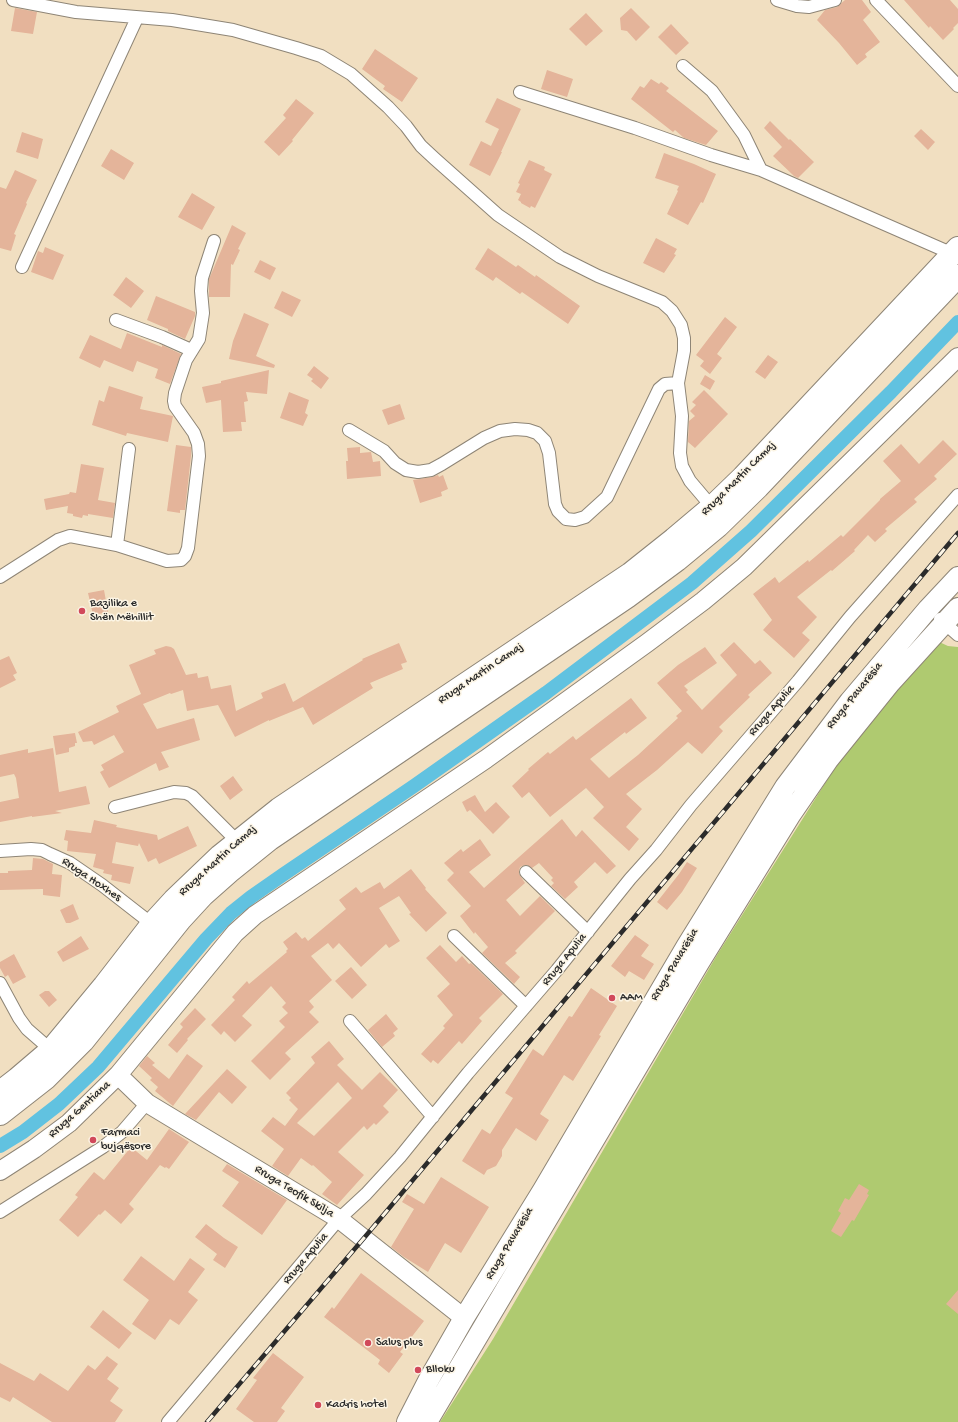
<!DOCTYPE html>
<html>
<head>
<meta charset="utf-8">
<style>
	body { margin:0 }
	canvas { display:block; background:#f1dfc1 }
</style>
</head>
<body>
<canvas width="958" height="1422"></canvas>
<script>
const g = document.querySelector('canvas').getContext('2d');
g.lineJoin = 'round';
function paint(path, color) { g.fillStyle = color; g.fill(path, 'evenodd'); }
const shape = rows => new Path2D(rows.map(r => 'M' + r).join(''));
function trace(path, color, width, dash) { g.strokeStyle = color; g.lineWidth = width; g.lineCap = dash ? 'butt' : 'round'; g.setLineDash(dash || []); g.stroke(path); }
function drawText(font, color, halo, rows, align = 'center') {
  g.font = font + ' "Gochi Hand",sans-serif'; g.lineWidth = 3; g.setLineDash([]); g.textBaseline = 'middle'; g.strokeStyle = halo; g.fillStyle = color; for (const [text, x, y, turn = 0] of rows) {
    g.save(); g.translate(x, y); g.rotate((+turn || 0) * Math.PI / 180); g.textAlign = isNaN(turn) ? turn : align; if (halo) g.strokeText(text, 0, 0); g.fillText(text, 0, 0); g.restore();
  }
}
const green = shape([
	[937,641,948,646,958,647,958,1422,440,1422,493,1339,717,955,834,769,866,725]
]);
const canal = shape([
	[0,1146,23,1132,59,1104,98,1067,206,939,231,913,251,897,284,874,414,786,546,693,692,583,751,531,891,392,958,322]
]);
const building = shape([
	[845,0,862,0,871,12,863,20,880,42,865,54,867,57,857,65,839,43,817,20,825,10,837,7],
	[904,0,950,0,958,9,958,23,953,28,954,29,943,40,930,26,929,28],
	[15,8,37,12,33,34,11,31],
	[631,8,650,27,636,41,627,31,621,30,620,18],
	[586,13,603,31,586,46,569,29],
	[671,24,689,43,676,55,658,37],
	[375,49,418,78,402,102,383,89,385,86,362,69],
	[547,70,573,79,567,97,541,89],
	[651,79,659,84,661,82,669,88,666,91,718,131,706,145,684,138,675,130,673,132,631,99,640,86,644,88],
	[497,98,521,109,501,152,502,152,490,176,469,165,481,141,491,146,499,129,485,122],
	[296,99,314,113,292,140,293,141,279,156,264,142,286,118,283,115],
	[770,121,789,140,790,139,814,162,798,178,794,176,773,156,782,147,764,128],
	[921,129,935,142,928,150,914,136],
	[22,132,43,139,38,159,16,152],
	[111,149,134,163,124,180,101,166],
	[664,153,694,164,716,174,703,203,701,202,688,225,667,214,678,191,677,190,679,186,655,178],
	[529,160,545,167,544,170,552,174,535,208,531,206,530,208,521,203,521,202,518,200,521,194,516,192,520,184,518,183],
	[15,170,37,180,26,203,27,204,14,234,16,235,11,251,0,248,0,187,6,189],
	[192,193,215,207,202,230,178,217],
	[232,225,246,233,238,249,240,250,233,265,231,264,230,297,209,297,209,279],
	[656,238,677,249,674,254,676,255,664,273,643,263],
	[45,247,64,255,53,280,31,272,38,251,43,253],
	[488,248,516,267,518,265,535,277,536,275,580,306,568,324,522,292,520,294,496,277,493,281,475,269],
	[260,260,276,268,270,280,254,272],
	[126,277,144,291,131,308,113,295],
	[282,291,301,300,292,317,274,308],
	[156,296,195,312,195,316,185,339,168,331,168,329,147,320],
	[244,313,269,324,256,356,275,365,274,368,229,359,233,341],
	[725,317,737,327,717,354,722,358,710,374,700,366,704,361,696,355],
	[127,333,162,347,162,345,181,354,170,384,155,378,158,369,137,361,133,372,104,360,100,368,79,358,90,335,121,349],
	[768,355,778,362,765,379,755,372],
	[314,366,329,378,321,389,311,381,313,379,307,375],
	[269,370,267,394,246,392,248,401,244,402,246,422,241,422,242,431,223,432,221,400,206,403,202,387,221,383,221,381],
	[705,375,715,381,710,390,700,384],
	[109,386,143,397,140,409,173,416,168,442,127,433,126,436,92,425,99,400,104,402],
	[704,390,728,414,695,448,688,442,689,421,695,416,690,411,696,405,692,402],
	[289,392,309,400,305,413,308,415,303,426,280,418],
	[400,404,405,419,388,425,382,410],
	[943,440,957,454,934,476,937,479,914,499,917,502,885,529,887,531,875,542,868,535,854,550,855,551,832,571,831,570,797,597,817,617,802,633,810,640,794,658,763,630,772,620,753,594,775,577,779,583,808,560,809,562,841,535,843,537,880,500,880,499,901,481,883,461,901,444,919,464],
	[176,445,191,447,191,456,185,510,180,510,180,513,167,511],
	[360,447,360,453,371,452,373,462,380,461,381,476,347,479,346,461,348,461,347,448],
	[81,464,104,468,98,500,115,503,113,518,88,514,88,516,83,515,82,518,73,516,73,514,67,513,68,506,46,510,44,499,69,494,70,492,76,493],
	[438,475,439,477,443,475,448,489,441,492,442,496,420,503,413,480,432,477],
	[104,590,108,612,93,615,88,593],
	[734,642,755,664,760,660,772,673,748,695,750,697,719,727,723,731,702,754,688,742,657,770,626,794,642,809,626,827,639,839,629,851,593,818,604,807,586,788,550,817,529,792,522,798,512,786,529,770,528,769,548,752,550,754,573,736,576,740,631,698,647,718,626,734,625,732,590,759,609,778,638,755,678,718,676,716,682,711,657,683,678,665,705,647,717,663,684,686,688,690,686,692,702,710,737,675,720,655],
	[399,643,407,662,401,664,403,669,370,683,373,688,313,725,303,707,269,721,269,720,235,737,218,705,187,711,183,690,171,694,170,693,143,704,157,729,194,718,200,740,161,752,169,767,159,771,156,763,109,788,100,772,104,770,101,765,124,752,114,735,94,745,92,741,83,742,78,732,119,712,116,706,141,694,129,665,156,654,154,650,166,646,171,647,174,649,186,675,197,673,198,678,208,676,211,689,231,685,236,711,263,698,261,693,285,683,293,702,363,660,362,659],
	[9,656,17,673,13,675,16,680,0,688,0,660],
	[75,733,77,743,75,743,75,746,69,748,69,752,56,755,53,736],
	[53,748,59,792,86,786,90,804,55,811,62,813,32,817,32,816,0,822,0,802,19,798,16,778,14,774,0,777,0,755,28,749,28,753],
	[233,776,243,790,230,800,220,786],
	[475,795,485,812,496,802,510,817,493,834,470,810,467,812,462,802],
	[562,819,576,837,582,830,616,866,607,874,595,862,574,882,578,887,565,899,551,886,554,883,551,880,553,878,539,863,532,868,527,865,524,865,520,867,519,871,519,874,525,883,506,900,520,916,540,896,555,911,515,951,517,953,505,963,520,977,514,984,482,953,488,947,475,932,474,934,460,916,471,906,447,880,454,873,444,863,461,849,463,852,480,839,491,855,469,872,484,888],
	[94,820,117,825,116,827,157,835,158,840,188,826,197,846,159,864,156,858,148,862,139,843,138,846,116,842,112,863,134,867,130,884,111,880,112,875,103,873,104,870,93,867,96,854,67,851,68,841,64,840,66,830,91,833],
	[33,858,43,859,53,864,52,874,62,875,60,897,43,895,43,889,0,890,0,873,8,873,8,871,32,870],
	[687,862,697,868,682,892,667,910,657,902,679,874],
	[411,869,426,888,425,889,447,913,426,932,409,914,411,913,399,896,379,908,400,941,389,948,386,944,361,967,339,943,333,949,328,943,311,956,332,980,309,1001,314,1007,309,1012,319,1022,285,1053,291,1059,270,1080,251,1061,285,1027,279,1021,288,1013,282,1007,286,1003,271,986,242,1016,252,1025,235,1042,224,1031,221,1035,211,1025,235,1000,232,997,247,981,249,984,287,952,286,951,288,949,283,942,296,932,302,939,305,937,308,941,346,909,339,900,356,887,361,893,380,882,384,889],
	[73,904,79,919,70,923,66,923,60,910],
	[635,935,649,945,641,956,654,964,644,980,629,971,625,977,611,966],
	[81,936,89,949,63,962,57,952],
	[440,945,456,962,462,956,469,964,471,963,503,994,479,1018,482,1021,462,1044,459,1041,438,1064,433,1060,431,1063,421,1054,445,1028,443,1026,453,1015,437,996,450,984,426,958],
	[14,954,26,977,13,984,8,975,5,977,0,968,0,962],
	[351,967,367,985,352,999,335,981],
	[591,988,617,1006,599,1035,601,1036,573,1081,564,1075,540,1114,549,1120,536,1141,516,1128,502,1150,502,1156,496,1166,487,1170,484,1175,462,1161,482,1129,490,1134,513,1098,505,1093,533,1049,543,1056,569,1016,572,1017],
	[45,991,49,991,57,1000,49,1007,39,995],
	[195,1008,206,1019,187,1039,188,1040,177,1053,168,1045,183,1027,180,1024],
	[386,1014,398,1029,393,1033,395,1036,382,1047,368,1030],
	[329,1041,344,1059,337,1065,362,1090,380,1072,398,1090,383,1106,389,1112,376,1125,374,1123,367,1130,364,1126,338,1152,364,1175,337,1205,322,1194,332,1182,313,1165,312,1166,301,1158,288,1176,272,1166,284,1149,261,1131,273,1117,285,1126,298,1109,289,1100,291,1098,286,1093,315,1063,311,1057],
	[338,1082,352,1098,314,1136,297,1123],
	[187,1054,203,1066,173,1106,155,1091,158,1087,150,1080,152,1078,139,1066,147,1056,155,1063,152,1065,169,1079],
	[227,1069,247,1087,232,1104,219,1092,196,1120,185,1114],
	[169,1129,189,1142,169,1169,166,1167,165,1168,160,1165,129,1204,134,1209,121,1224,105,1210,100,1215,99,1214,78,1237,59,1220,78,1197,75,1195,94,1172,104,1180,131,1147,147,1160],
	[227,1164,287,1200,262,1235,222,1206,239,1182,222,1171],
	[441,1177,489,1207,461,1253,445,1243,428,1272,404,1257,391,1247,414,1209,402,1202,407,1194,424,1204],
	[859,1184,869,1190,867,1194,869,1195,854,1221,852,1220,841,1237,831,1231,841,1213,838,1211,845,1198,849,1200],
	[206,1224,224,1238,238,1247,225,1268,213,1260,217,1254,195,1237],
	[141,1256,174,1281,190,1258,205,1269,188,1292,198,1300,179,1325,170,1319,155,1340,132,1324,149,1300,123,1280],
	[361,1273,424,1321,400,1352,403,1354,389,1373,378,1364,380,1360,324,1317,332,1307,334,1309],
	[958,1290,958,1314,946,1304],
	[103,1310,132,1333,119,1349,90,1327],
	[273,1353,304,1377,281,1408,285,1411,277,1422,254,1422,236,1409,257,1380,253,1378],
	[107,1356,118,1364,107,1379,119,1388,110,1401,123,1410,115,1422,52,1422,13,1397,10,1402,0,1397,0,1363,34,1381,40,1373,68,1391,88,1365,95,1370]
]);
const street = shape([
	[13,0,76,12,172,20,233,30,296,48,321,56,351,74,388,107,406,126,421,146,435,159,498,215,560,257,598,276,662,302,672,311,681,325,684,338,684,351,678,383,682,416,680,453,682,466,690,481,712,507],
	[777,0,797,6,809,7,835,0],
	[876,0,958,86],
	[683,66,712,91,744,135,761,170],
	[520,92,635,128,711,155,761,170,953,254],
	[22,267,137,18],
	[116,320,162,337,191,350],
	[349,430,384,451,395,463,406,470,418,472,431,470,442,464,484,438,500,431,515,429,528,430,537,433,545,441,549,453,555,504,558,511,566,519,575,520,585,517,607,497,659,389,665,384,678,383],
	[117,545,129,449],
	[0,577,58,540,70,536,117,545,167,561,181,560,185,556,188,548,199,456,198,444,194,433,175,406,174,401,175,393,186,360,199,339,203,313,201,291,202,278,214,241],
	[940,619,958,635],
	[115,807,174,792,186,793,192,796,237,841],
	[0,851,31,849,42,850,50,854,70,863,102,885,152,924],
	[526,872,588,932],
	[454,936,526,1006],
	[0,983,19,1018,27,1029,51,1050],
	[350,1021,433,1117],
	[0,1212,103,1147,122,1132,147,1103],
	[168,1422,339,1219,366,1194,400,1157,468,1073,557,970,630,879,656,850,691,805,798,681,850,617,958,495]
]);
const secondary = shape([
	[118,1075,147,1103,339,1219,464,1318],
	[0,1171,34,1149,69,1123,118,1075,235,933,255,915,486,759,647,643,703,601,744,567,958,357]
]);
const primary = shape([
	[407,1422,428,1381,464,1318,543,1190,686,947,785,787,850,701,928,609,958,577],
	[427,1422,699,963,791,814,828,760,890,683,958,608]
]);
const highway = shape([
	[0,1092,17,1079,51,1050,104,986,152,924,174,900,220,856,279,809,630,574,674,539,712,507,743,477,958,248],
	[0,1114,46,1078,83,1041,180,920,203,895,229,872,270,839,627,597,677,560,718,526,758,487,958,276]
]);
const rail = shape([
	[207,1422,364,1238,958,533]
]);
const markers = [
	[82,611,4,"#d1495b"],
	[612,998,4,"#d1495b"],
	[93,1140,4,"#d1495b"],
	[368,1343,4,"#d1495b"],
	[418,1370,4,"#d1495b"],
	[318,1405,4,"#d1495b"]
];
const streetNames = [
	["Rruga Martin Camaj",739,479,-45],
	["Rruga Martin Camaj",481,674,-34],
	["Rruga Pavarësia",855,696,-51],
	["Rruga Apulia",772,711,-49],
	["Rruga Martin Camaj",218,861,-42],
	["Rruga Hoxhes",91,880,34],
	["Rruga Apulia",565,960,-51],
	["Rruga Pavarësia",675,965,-59],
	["Rruga Gentiana",80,1110,-42],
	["Rruga Teofik Skilja",294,1192,31],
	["Rruga Pavarësia",510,1244,-59],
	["Rruga Apulia",306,1259,-50]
];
const poiNames = [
	["Bazilika e",90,604],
	["Shën Mëhillit",90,618],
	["AAM",620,998],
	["Farmaci",101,1133],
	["bujqësore",101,1147],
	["Salus plus",376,1343],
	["Blloku",426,1370],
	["Kadris hotel",326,1405]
];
paint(green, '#afca70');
trace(canal, '#61c2e0', 14);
paint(building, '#e4b49a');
trace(street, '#8e8576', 14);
trace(secondary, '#8e8576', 20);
trace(primary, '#8e8576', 22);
trace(highway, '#8e8576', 24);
trace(street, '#fff', 12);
trace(secondary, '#fff', 18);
trace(primary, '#fff', 20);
trace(highway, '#fff', 22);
trace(rail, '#2b2b2b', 4.5);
trace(rail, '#fcf5e5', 3, [9]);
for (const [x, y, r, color] of markers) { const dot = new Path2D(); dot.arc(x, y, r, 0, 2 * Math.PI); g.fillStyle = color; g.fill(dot); trace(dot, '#fcf5e5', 1.5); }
drawText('12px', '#2b2b2b', '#fcf5e5', streetNames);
drawText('12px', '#2b2b2b', '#fcf5e5', poiNames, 'left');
</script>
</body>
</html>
